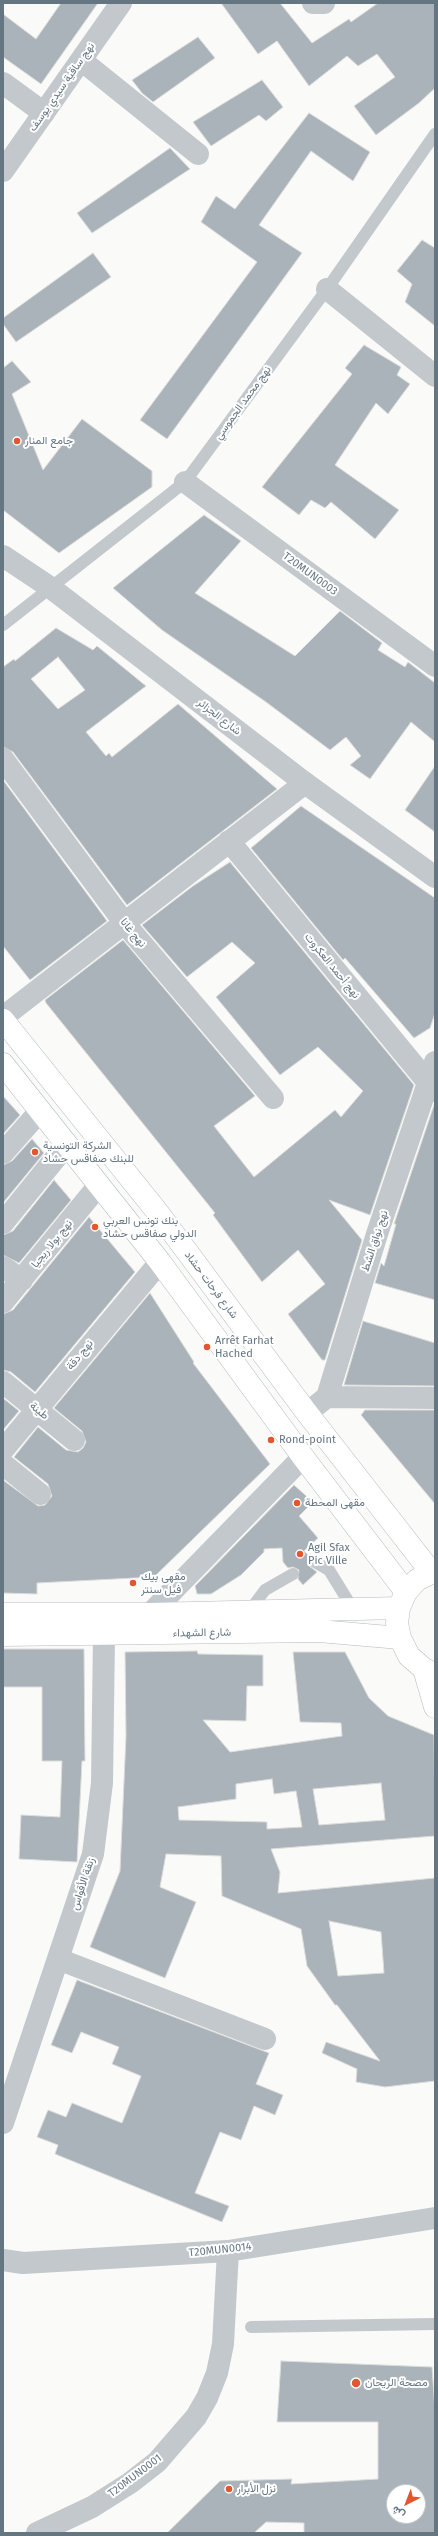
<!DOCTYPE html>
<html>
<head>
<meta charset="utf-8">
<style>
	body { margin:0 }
	#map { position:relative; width:438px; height:2536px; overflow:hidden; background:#fafaf8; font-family:"Fira Sans",Vazirmatn,sans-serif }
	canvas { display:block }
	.frame { position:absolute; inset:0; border:4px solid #657683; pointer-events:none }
	.north { position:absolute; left:386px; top:2484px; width:40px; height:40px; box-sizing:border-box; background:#fff; border:1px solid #c1c8cd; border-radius:50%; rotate:222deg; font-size:11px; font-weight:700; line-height:16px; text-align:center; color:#657683 }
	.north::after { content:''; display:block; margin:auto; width:14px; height:18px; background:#e4572e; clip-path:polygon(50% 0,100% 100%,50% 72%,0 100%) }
</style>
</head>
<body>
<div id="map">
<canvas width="438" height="2536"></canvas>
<div class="frame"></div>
<div class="north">ش</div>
</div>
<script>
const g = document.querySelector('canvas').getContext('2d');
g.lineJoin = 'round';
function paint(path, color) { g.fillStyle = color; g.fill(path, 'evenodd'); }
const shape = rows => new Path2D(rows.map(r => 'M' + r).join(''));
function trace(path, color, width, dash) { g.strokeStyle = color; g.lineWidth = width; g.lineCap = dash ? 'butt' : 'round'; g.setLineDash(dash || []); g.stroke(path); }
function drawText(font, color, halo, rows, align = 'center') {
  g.font = font + ' "Fira Sans",Vazirmatn,sans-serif'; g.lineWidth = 4; g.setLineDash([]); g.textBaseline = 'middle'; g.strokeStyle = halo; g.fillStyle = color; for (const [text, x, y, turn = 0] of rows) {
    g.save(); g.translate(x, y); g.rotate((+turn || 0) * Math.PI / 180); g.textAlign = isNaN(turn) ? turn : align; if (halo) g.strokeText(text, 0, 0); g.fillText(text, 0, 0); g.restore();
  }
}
const building = shape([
	[61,3,98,3,41,84,3,57,3,14,36,39,61,3],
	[221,3,280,3,312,43,349,19,351,22,378,3,435,3,435,88,419,103,376,135,354,106,395,77,377,54,358,66,347,56,309,86,277,41,258,54,221,3],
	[198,37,215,58,153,102,142,93,132,80,198,37],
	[262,80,283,107,266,121,259,115,211,146,193,122,262,80],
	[309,113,370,152,353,181,311,151,259,225,302,253,167,439,140,420,257,262,201,222,216,196,235,209,309,113],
	[170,148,190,169,92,233,77,213,170,148],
	[422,240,435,248,435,326,405,302,412,284,397,271,422,240],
	[93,253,111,277,16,342,3,324,3,318,93,253],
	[364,345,401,367,397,375,410,384,388,414,376,403,335,465,399,510,375,539,331,502,325,508,311,500,299,515,262,487,352,374,345,368,364,345],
	[12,361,31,382,12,394,43,470,82,419,152,471,152,487,59,553,3,510,3,368,12,361],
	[204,515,241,541,195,593,295,656,340,611,382,643,378,650,405,667,408,662,435,683,435,742,411,722,370,779,350,765,361,756,346,737,330,750,266,702,162,630,113,588,204,515],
	[56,628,93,650,97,646,146,686,86,732,106,756,109,753,112,757,178,704,277,789,127,905,13,752,3,747,3,667,14,659,15,661,56,628],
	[58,657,85,690,58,709,31,679,58,657],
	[435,766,435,832,405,810,435,766],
	[3,780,107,921,30,980,3,946,3,780],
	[301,806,435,898,435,1013,430,1028,414,1038,345,958,343,960,251,848,301,806],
	[230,862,414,1085,370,1215,329,1200,362,1240,325,1360,322,1360,288,1314,325,1284,298,1250,262,1282,213,1215,215,1213,46,1003,45,1000,123,940,255,1096,214,1126,254,1177,335,1110,341,1117,363,1091,318,1047,280,1075,216,997,255,963,232,942,187,977,142,925,193,886,230,862],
	[3,1096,20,1115,3,1134,3,1096],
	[434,1105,435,1107,435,1300,375,1283,381,1263,384,1266,396,1224,394,1224,434,1105],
	[32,1139,44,1153,3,1203,3,1165,12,1161,32,1139],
	[54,1180,71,1200,19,1263,3,1255,3,1235,13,1231,54,1180],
	[89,1217,135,1272,35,1392,11,1372,3,1370,3,1314,13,1310,89,1217],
	[150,1293,194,1362,193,1363,270,1464,154,1577,37,1583,37,1594,3,1593,3,1480,38,1506,45,1505,52,1496,48,1484,14,1457,38,1427,66,1450,78,1452,83,1448,86,1442,82,1431,54,1408,150,1293],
	[363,1321,435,1343,435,1386,344,1385,363,1321],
	[3,1398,19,1411,3,1430,3,1398],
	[365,1410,435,1410,435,1504,361,1415,365,1410],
	[294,1485,313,1502,299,1516,318,1538,304,1551,310,1557,308,1562,309,1566,317,1572,303,1585,298,1579,299,1570,293,1567,288,1568,283,1562,282,1548,264,1549,264,1552,241,1575,211,1594,197,1594,195,1586,294,1485],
	[3,1649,84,1649,85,1761,82,1761,77,1862,19,1859,21,1815,60,1817,62,1761,42,1761,42,1687,3,1687,3,1649],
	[197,1651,198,1654,263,1655,263,1686,247,1686,246,1721,203,1720,230,1752,342,1736,341,1723,300,1722,293,1652,345,1652,369,1698,388,1716,434,1735,435,1836,271,1849,280,1872,278,1893,435,1878,435,2081,385,2087,356,2082,357,2069,322,2053,326,2042,380,2061,337,2005,335,2005,307,1966,301,1929,222,1896,221,1856,166,1854,160,1887,196,1902,165,1978,90,1947,120,1871,126,1736,125,1652,197,1651],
	[272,1779,274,1794,296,1791,302,1827,267,1829,267,1822,179,1820,178,1807,236,1799,236,1784,272,1779],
	[381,1783,385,1820,319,1825,313,1789,381,1783],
	[329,1921,381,1932,384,1973,338,1976,329,1921],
	[77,1980,269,2053,256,2084,283,2095,275,2115,254,2106,241,2140,220,2132,195,2193,229,2206,222,2222,55,2154,58,2145,37,2137,48,2110,66,2117,72,2103,122,2123,141,2076,112,2064,119,2047,81,2032,72,2053,51,2045,77,1980],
	[281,2361,432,2367,435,2411,435,2533,304,2533,304,2523,266,2522,254,2533,167,2533,220,2481,292,2479,291,2484,378,2479,378,2422,277,2422,281,2361],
	[394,2492,418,2492,418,2516,394,2516,394,2492]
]);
const service = shape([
	[3,625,185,482,327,289,435,134],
	[315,1562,329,1570,353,1609],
	[250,1610,265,1590,293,1574],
	[251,2327,435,2324]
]);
const minor = shape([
	[313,3,324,3],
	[81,60,198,154],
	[3,83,44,113],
	[3,171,121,3],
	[327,289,435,376],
	[185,482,435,666],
	[3,759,126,925,273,1098],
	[229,841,435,1091],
	[3,1017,305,783],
	[3,1153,40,1111],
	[3,1223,67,1144],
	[3,1267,22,1280],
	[3,1302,99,1185],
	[3,1382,74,1440],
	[327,1397,435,1398],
	[307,1413,327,1397,377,1234,435,1062],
	[3,1450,160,1262],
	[3,1464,40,1494],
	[150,1614,303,1457],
	[58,1959,265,2039],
	[3,2123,93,1854,102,1783,104,1635],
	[3,2260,23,2263,228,2251,435,2218],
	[37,2533,92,2507,130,2483,157,2462,196,2417,207,2398,217,2373,223,2344,228,2251]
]);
const tertiary = shape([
	[3,556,51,588,305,783,435,877]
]);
const secondary = shape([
	[3,1020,159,1214,307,1413,431,1572],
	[3,1064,160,1262,303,1457,406,1592]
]);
const primary = shape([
	[435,1571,417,1580,406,1592,399,1608,397,1623,400,1638,409,1656,424,1669,435,1674],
	[3,1614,150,1614,399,1608],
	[3,1635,319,1631,400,1638],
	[424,1669,435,1707]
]);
const markers = [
	[17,441,4,"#e4572e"],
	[35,1152,4,"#e4572e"],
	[95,1227,4,"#e4572e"],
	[207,1347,4,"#e4572e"],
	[271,1440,4,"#e4572e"],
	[297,1503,4,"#e4572e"],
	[300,1554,4,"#e4572e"],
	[133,1583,4,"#e4572e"],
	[356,2383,5,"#e4572e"],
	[229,2489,4,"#e4572e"]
];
const streetNames = [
	["نهج ساقية سيدي يوسف",62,87,-55],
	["نهج محمد الجموسي",243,403,-54],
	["T20MUN0003",310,574,36],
	["شارع الجزائر",219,717,38],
	["نهج غانا",133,933,51],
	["نهج أحمد العكروت",332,966,51],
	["نهج نواق الشط",375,1241,-72],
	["نهج بولا ريجيا",52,1244,-51],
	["شارع فرحات حشاد",211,1285,53],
	["نهج دقة",80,1355,-51],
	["طينة",39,1411,40],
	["شارع الشهداء",202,1633,-1],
	["زنقة الأقواس",83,1884,-72],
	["T20MUN0014",220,2250,-6],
	["T20MUN0001",135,2476,-37]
];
const poiNames = [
	["جامع المنار",25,441],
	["الشركة التونسية",43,1146],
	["للبنك صفاقس حشاد",43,1159],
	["بنك تونس العربي",103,1221],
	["الدولي صفاقس حشاد",103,1234],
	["Arrêt Farhat",215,1341],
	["Hached",215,1354],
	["Rond-point",279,1440],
	["مقهى المحطة",305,1503],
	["Agil Sfax",308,1548],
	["Pic Ville",308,1561],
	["مقهى بيك",141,1577],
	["فيل سنتر",141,1590],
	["مصحة الريحان",365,2383],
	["نزل الأبرار",237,2489]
];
paint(building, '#aab3b9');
trace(building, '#dcdcda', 1);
trace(secondary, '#b3babf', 23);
trace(primary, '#b5babe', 23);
trace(service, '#c3c8cc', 12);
trace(minor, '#c3c8cc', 22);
trace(tertiary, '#c3c8cc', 22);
trace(secondary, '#fff', 22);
trace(primary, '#fff', 22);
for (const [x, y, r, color] of markers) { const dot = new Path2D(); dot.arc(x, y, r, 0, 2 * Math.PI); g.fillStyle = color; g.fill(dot); trace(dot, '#fff', 1.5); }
drawText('11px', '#657683', '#fff', streetNames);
drawText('11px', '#657683', '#fff', poiNames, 'left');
</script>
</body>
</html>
